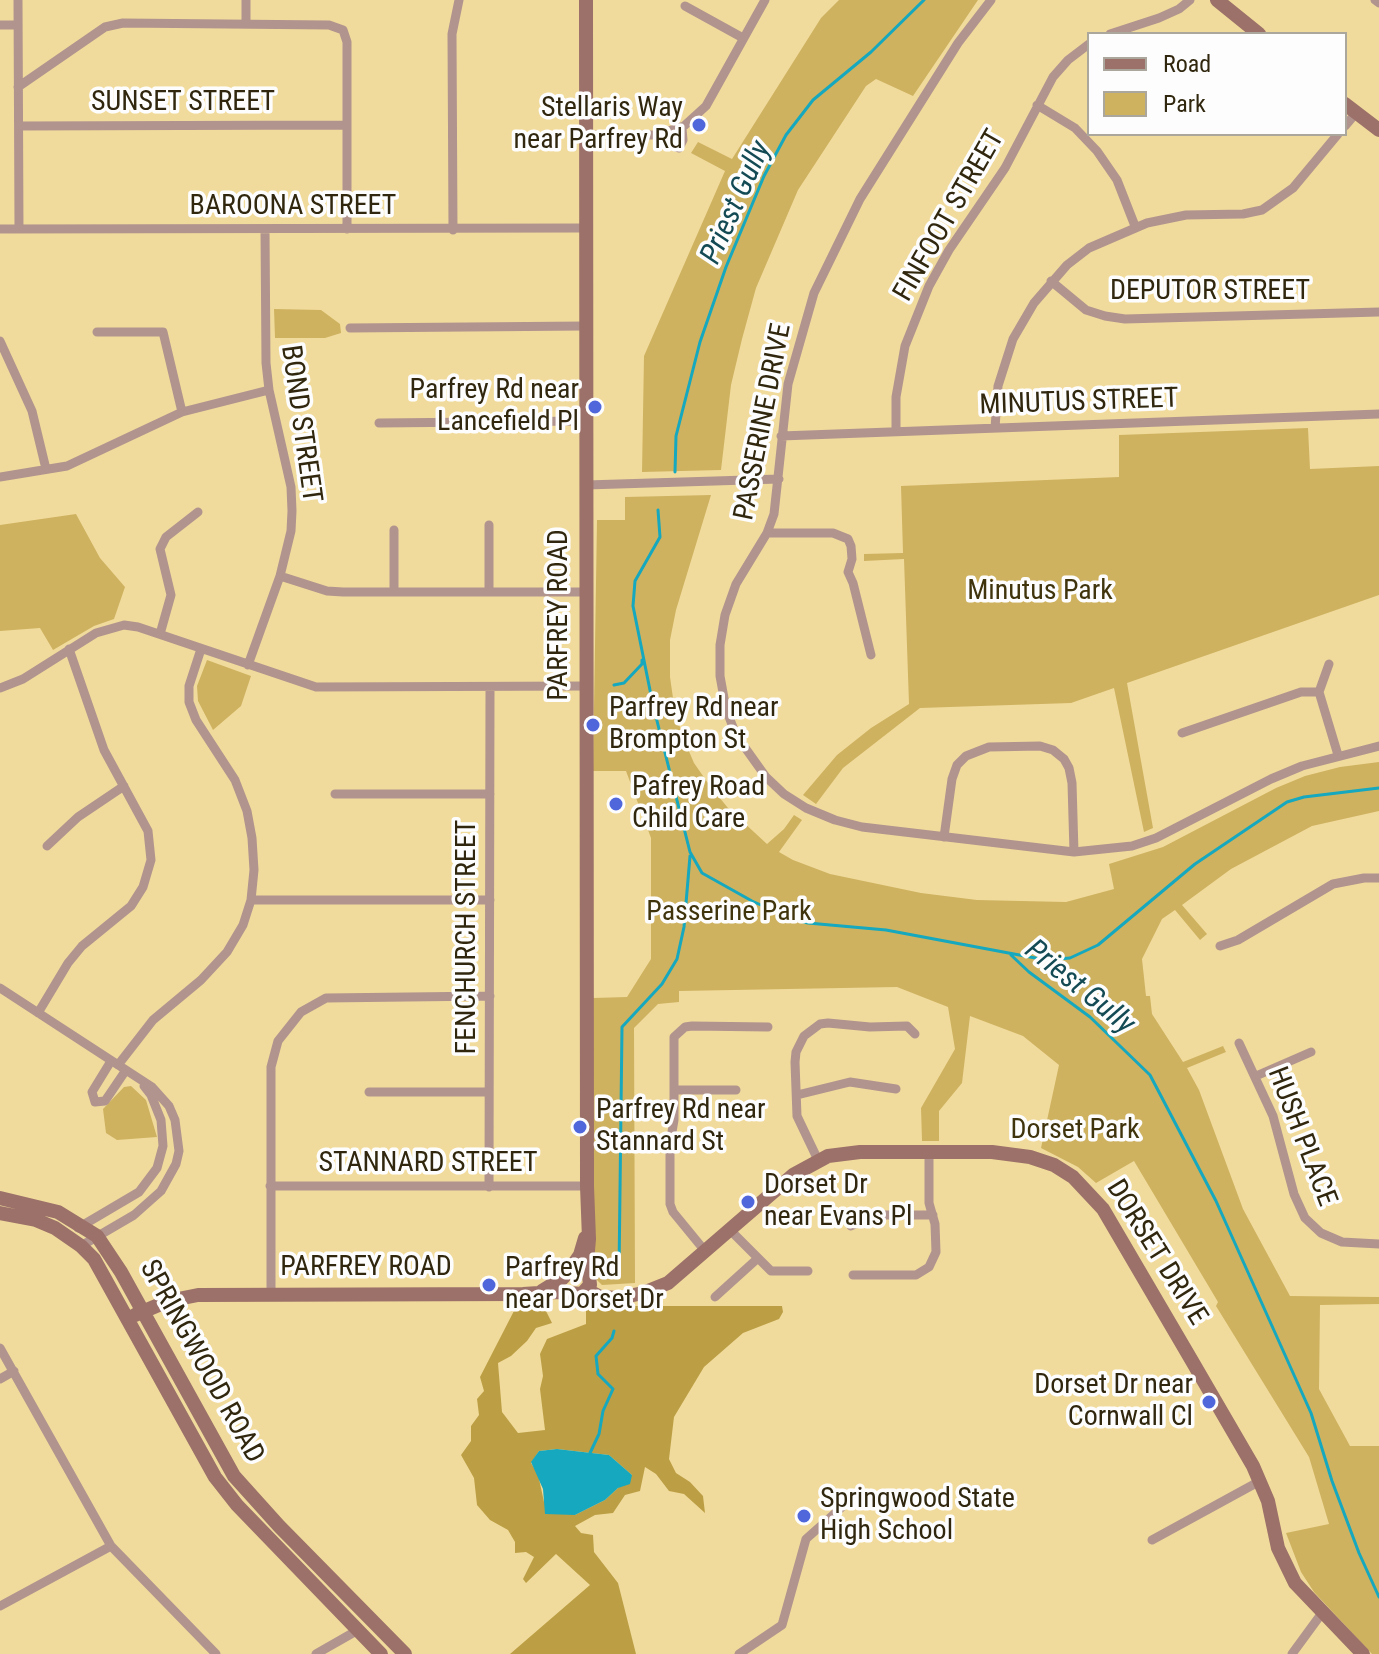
<!DOCTYPE html>
<html>
<head>
<meta charset="utf-8">
<style>
	body { margin:0 }
	#map { position:relative; width:1379px; height:1654px; overflow:hidden; background:#f1db9c; font-family:"Roboto Condensed",sans-serif }
	canvas { display:block }
	.legend { position:absolute; left:1087px; top:32px; width:260px; height:104px; box-sizing:border-box; background:#fdfdfd; border:2px solid #aba79d; margin:0; padding:10px 14px; list-style:none; font-size:24px; color:#30270e }
	.legend li { display:flex; align-items:center; gap:16px; height:40px }
	.legend b { width:40px; border:2px solid #aba79d }
</style>
</head>
<body>
<div id="map">
<canvas width="1379" height="1654"></canvas>
<ul class="legend">
<li><b style="height:10px;background:#9c7169"></b>Road</li>
<li><b style="height:22px;background:#ceb260"></b>Park</li>
</ul>
</div>
<script>
const g = document.querySelector('canvas').getContext('2d');
g.lineJoin = 'round';
function paint(path, color) { g.fillStyle = color; g.fill(path, 'evenodd'); }
const shape = rows => new Path2D(rows.map(r => 'M' + r).join(''));
function trace(path, color, width, dash) { g.strokeStyle = color; g.lineWidth = width; g.lineCap = dash ? 'butt' : 'round'; g.setLineDash(dash || []); g.stroke(path); }
function drawText(font, color, halo, rows, align = 'center') {
  g.font = font + ' "Roboto Condensed",sans-serif'; g.lineWidth = 7; g.setLineDash([]); g.textBaseline = 'middle'; g.strokeStyle = halo; g.fillStyle = color; for (const [text, x, y, turn = 0] of rows) {
    g.save(); g.translate(x, y); g.rotate((+turn || 0) * Math.PI / 180); g.textAlign = isNaN(turn) ? turn : align; if (halo) g.strokeText(text, 0, 0); g.fillText(text, 0, 0); g.restore();
  }
}
const green = shape([
	[839,0,978,0,913,96,876,79,866,86,798,190,756,288,742,339,731,385,721,470,642,472,644,356,725,171,691,153,698,142,732,159,821,18],
	[274,309,321,310,340,324,341,333,325,338,275,338],
	[1308,428,1310,469,1379,466,1379,595,1127,683,1153,828,1144,832,1114,688,1071,703,920,708,843,768,816,804,803,795,837,755,871,728,909,704,904,559,864,561,864,554,903,553,901,486,1119,477,1119,435],
	[711,495,676,610,670,640,670,677,674,705,682,735,694,763,710,786,728,808,767,844,784,829,794,815,802,820,779,852,793,860,830,874,921,893,977,900,1066,902,1114,889,1109,864,1163,847,1276,788,1305,776,1340,767,1379,762,1379,811,1312,826,1231,869,1182,905,1207,934,1200,940,1175,910,1162,919,1142,959,1146,996,1150,996,1152,1014,1183,1062,1223,1046,1226,1052,1187,1068,1199,1090,1243,1209,1290,1296,1379,1297,1379,1304,1320,1305,1319,1389,1350,1446,1379,1446,1379,1654,1372,1654,1314,1592,1301,1572,1286,1533,1329,1524,1309,1457,1216,1306,1218,1302,1134,1161,1096,1183,1078,1167,1041,1148,1059,1065,1023,1036,970,1016,962,1083,939,1111,939,1141,922,1141,921,1108,955,1049,948,1007,897,987,679,991,679,1002,658,1004,634,1028,635,1283,602,1285,593,1276,593,998,627,997,651,959,651,838,626,771,593,771,597,520,625,520,625,497],
	[76,514,100,558,125,587,114,619,94,626,53,650,40,628,0,631,0,525],
	[207,660,251,676,241,706,213,730,198,701,197,686],
	[131,1086,146,1100,157,1137,117,1140,106,1133,103,1109,124,1087]
]);
const forest = shape([
	[586,1306,782,1306,783,1312,779,1319,743,1333,704,1367,674,1417,669,1459,676,1473,690,1482,703,1496,705,1513,684,1494,669,1491,656,1474,645,1467,640,1491,625,1495,613,1513,595,1515,575,1526,581,1533,593,1535,594,1552,618,1583,636,1654,510,1654,590,1585,556,1554,526,1583,523,1579,534,1557,526,1552,515,1553,515,1542,508,1530,490,1520,477,1505,474,1478,461,1455,471,1441,471,1426,479,1415,477,1399,484,1391,480,1377,516,1307,544,1307,552,1323,536,1328,527,1341,511,1356,498,1363,502,1412,518,1433,545,1430,540,1389,543,1376,540,1354,547,1339,586,1324],
	[557,1449,609,1455,632,1475,605,1500,575,1515,544,1502,538,1474,531,1463,539,1451]
]);
const water = shape([
	[557,1449,609,1455,632,1475,630,1484,618,1488,605,1500,575,1515,545,1514,543,1489,531,1462,539,1451]
]);
const stream = shape([
	[675,472,676,436,700,342,726,267,764,176,786,135,813,100,871,52,924,0],
	[658,510,660,537,635,581,633,606,653,705,690,852,702,873,752,901,792,919,808,923,886,930,1046,960,1070,958,1098,945,1195,864,1287,802,1304,797,1379,788],
	[614,685,624,683,642,664,642,660],
	[1011,955,1029,972,1090,1017,1150,1075,1216,1201,1311,1413,1332,1481,1359,1553,1379,1597],
	[619,1272,622,1027,662,984,677,959,684,927,690,856],
	[590,1453,599,1434,603,1411,613,1389,598,1374,596,1356,612,1338,614,1331]
]);
const street = shape([
	[18,0,19,229],
	[246,0,246,24],
	[991,0,958,43,860,199,814,293,788,384,774,514,767,533,736,584,725,615,720,645,720,676,726,709,736,735,766,777,784,794,806,808,835,820,862,827,1074,852,1132,846,1156,838,1271,779,1302,766,1379,746],
	[1375,0,1379,3],
	[685,6,743,38],
	[0,25,18,25],
	[1110,34,1159,18,1179,9,1190,0],
	[18,87,105,27,123,23,329,25,343,30,347,42,347,229],
	[1037,105,1075,128,1097,151,1117,180,1135,226],
	[19,126,347,125],
	[1345,126,1356,113],
	[586,135,656,135,684,126,706,106,765,0],
	[656,135,670,145,679,148,683,140,682,128],
	[0,229,585,228],
	[453,230,452,34,459,0],
	[1051,281,1086,310,1105,316,1125,319,1379,312],
	[350,328,585,326],
	[97,332,163,332,182,412],
	[0,341,32,411,46,469],
	[379,423,586,421],
	[995,428,998,386,1013,339,1034,303,1067,265,1089,248,1147,223,1186,215,1243,214,1262,210,1293,188,1338,134],
	[896,431,896,397,905,346,929,286,949,250,1005,168,1053,77,1068,60,1089,44],
	[781,436,1379,414],
	[0,477,67,466,182,412,269,390],
	[586,485,779,479],
	[489,525,489,591],
	[394,530,394,591],
	[767,533,833,533,848,539,851,546,852,559,848,572,853,583,871,655],
	[280,576,327,591,343,592,586,592],
	[160,634,171,595,160,549,166,537,198,512],
	[1329,664,1319,692,1338,755],
	[248,665,280,576,291,531,292,511,291,487,269,390,266,363,265,229],
	[0,688,23,679,96,633,124,625,138,627,316,687,587,686],
	[1182,733,1301,692,1319,692],
	[335,794,490,794],
	[944,837,952,779,957,765,966,756,989,747,1040,746,1053,750,1064,759,1069,768,1072,783,1074,852],
	[47,846,78,817,124,786],
	[251,900,490,900],
	[1220,946,1238,940,1333,884,1364,878,1379,878],
	[0,988,152,1087,169,1106,175,1120,179,1151,176,1164,161,1191,134,1215,81,1246],
	[38,1013,68,963,82,946,131,906,143,887,151,860,148,831,104,750,69,649],
	[1239,1043,1273,1116,1294,1194,1305,1218,1321,1233,1342,1242,1379,1244],
	[111,1061,92,1092,95,1102,105,1101,126,1070],
	[118,1065,153,1020,201,980,227,952,243,925,251,900,254,870,252,838,247,811,235,780,196,720,189,702,189,686,201,649],
	[1256,1076,1311,1052],
	[674,1090,736,1090],
	[369,1092,489,1092],
	[797,1095,850,1082,896,1089],
	[818,1160,797,1116,795,1062,796,1052,804,1036,820,1024,828,1023,870,1027,907,1026,915,1034],
	[270,1186,587,1186],
	[489,1187,490,688],
	[851,1226,874,1215,933,1215],
	[78,1228,139,1192,157,1168,163,1146,161,1120,151,1095,144,1086],
	[730,1230,771,1271,808,1271],
	[705,1251,673,1212,670,1204,670,1144,674,1120,674,1037,685,1027,692,1026,768,1027],
	[853,1275,916,1275,929,1267,936,1252,935,1224,929,1203,929,1152],
	[271,1294,271,1067,278,1041,301,1012,326,998,490,996],
	[715,1297,757,1259],
	[0,1348,111,1546,216,1654],
	[0,1379,14,1371],
	[1152,1540,1260,1481],
	[0,1606,111,1546],
	[316,1654,358,1630],
	[739,1654,782,1625,806,1539,860,1491],
	[1292,1654,1322,1613]
]);
const secondary = shape([
	[586,0,587,1186,589,1239,586,1272],
	[1217,0,1259,34],
	[1345,104,1379,130],
	[0,1198,58,1212,97,1236,121,1272,234,1476,279,1526,405,1654],
	[0,1213,36,1220,55,1228,81,1246,94,1259,215,1477,237,1505,381,1654],
	[587,1290,600,1297,619,1298,643,1293,668,1283,793,1175,828,1156,860,1152,992,1152,1030,1157,1054,1165,1073,1177,1103,1209,1192,1361,1253,1466,1268,1501,1278,1548,1295,1583,1363,1654],
	[542,1291,563,1278,571,1268,580,1255,585,1238],
	[135,1315,168,1301,198,1295,523,1294,555,1292,582,1294,590,1285,589,1275,581,1268,571,1268]
]);
const markers = [
	[699,125,8,"#5067dc"],
	[595,407,8,"#5067dc"],
	[593,725,8,"#5067dc"],
	[616,804,8,"#5067dc"],
	[580,1127,8,"#5067dc"],
	[748,1202,8,"#5067dc"],
	[489,1285,8,"#5067dc"],
	[1209,1402,8,"#5067dc"],
	[804,1516,8,"#5067dc"]
];
const streetNames = [
	["SUNSET STREET",183,103],
	["BAROONA STREET",293,207],
	["FINFOOT STREET",950,216,-60],
	["DEPUTOR STREET",1210,292],
	["MINUTUS STREET",1079,403,-2],
	["PASSERINE DRIVE",764,422,-79],
	["BOND STREET",300,424,82],
	["PARFREY ROAD",560,615,-90],
	["FENCHURCH STREET",468,937,-90],
	["HUSH PLACE",1301,1137,69],
	["STANNARD STREET",428,1164],
	["DORSET DRIVE",1156,1253,58],
	["PARFREY ROAD",366,1268],
	["SPRINGWOOD ROAD",201,1362,61]
];
const poiNames = [
	["Stellaris Way",683,109,"right"],
	["near Parfrey Rd",683,141,"right"],
	["Parfrey Rd near",579,391,"right"],
	["Lancefield Pl",579,423,"right"],
	["Parfrey Rd near",609,709],
	["Brompton St",609,741],
	["Pafrey Road",632,788],
	["Child Care",632,820],
	["Parfrey Rd near",596,1111],
	["Stannard St",596,1143],
	["Dorset Dr",764,1186],
	["near Evans Pl",764,1218],
	["Parfrey Rd",505,1269],
	["near Dorset Dr",505,1301],
	["Dorset Dr near",1193,1386,"right"],
	["Cornwall Cl",1193,1418,"right"],
	["Springwood State",820,1500],
	["High School",820,1532]
];
const parkNames = [
	["Minutus Park",1040,592],
	["Passerine Park",729,913],
	["Dorset Park",1075,1131]
];
const waterNames = [
	["Priest Gully",737,203,-66],
	["Priest Gully",1079,988,39]
];
paint(green, '#ceb260');
paint(forest, '#bc9f45');
paint(water, '#15a8be');
trace(stream, '#15a8be', 3);
trace(street, '#b2948e', 9);
trace(secondary, '#9c7169', 14);
for (const [x, y, r, color] of markers) { const dot = new Path2D(); dot.arc(x, y, r, 0, 2 * Math.PI); g.fillStyle = color; g.fill(dot); trace(dot, '#fdfdfd', 3); }
drawText('28px', '#30270e', '#fdfdfd', streetNames);
drawText('28px', '#30270e', '#fdfdfd', poiNames, 'left');
drawText('28px', '#40340d', '#fdfdfd', parkNames);
drawText('italic 30px', '#134a54', '#fdfdfd', waterNames);
</script>
</body>
</html>
